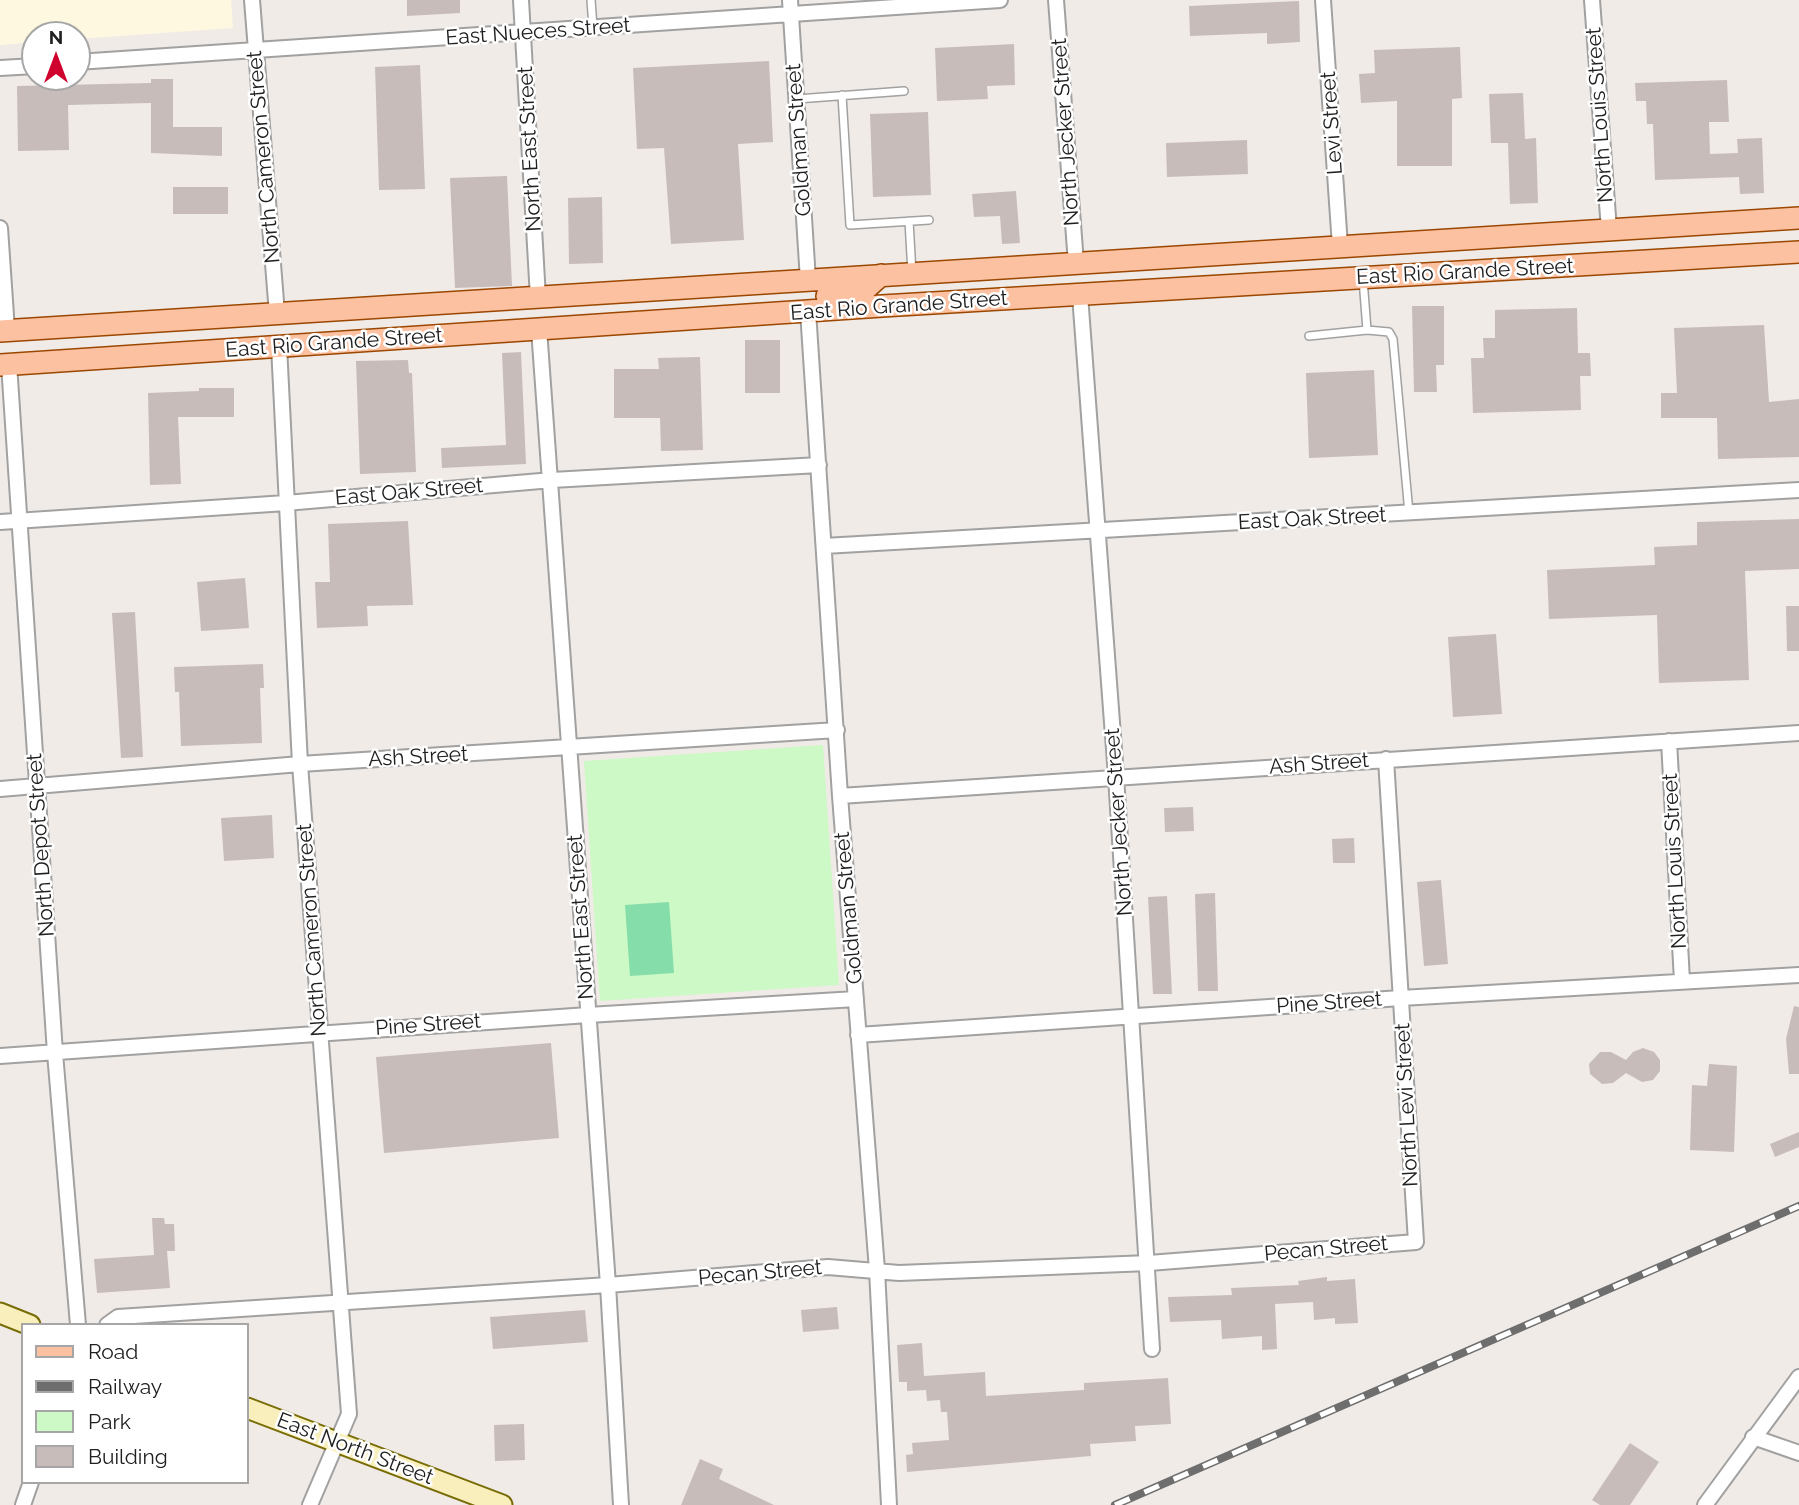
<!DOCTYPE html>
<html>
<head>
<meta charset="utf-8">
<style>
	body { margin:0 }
	#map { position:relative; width:1799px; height:1505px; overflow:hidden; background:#f0ebe7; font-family:Raleway,sans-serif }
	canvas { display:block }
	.legend { position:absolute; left:21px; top:1323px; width:228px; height:161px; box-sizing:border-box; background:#fff; border:2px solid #a6a6a6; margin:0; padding:9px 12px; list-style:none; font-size:21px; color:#202020 }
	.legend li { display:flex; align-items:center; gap:14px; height:35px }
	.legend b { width:35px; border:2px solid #a6a6a6 }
	.north { position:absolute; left:21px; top:21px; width:70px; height:70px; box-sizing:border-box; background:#fff; border:2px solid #a6a6a6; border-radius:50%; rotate:0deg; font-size:19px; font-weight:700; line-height:28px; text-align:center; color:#202020 }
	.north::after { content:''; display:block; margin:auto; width:24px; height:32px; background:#ce022d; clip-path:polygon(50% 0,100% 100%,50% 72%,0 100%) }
</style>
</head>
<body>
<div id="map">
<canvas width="1799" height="1505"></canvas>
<ul class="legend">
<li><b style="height:9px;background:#fbc1a1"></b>Road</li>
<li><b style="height:9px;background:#6e6e6e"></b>Railway</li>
<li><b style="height:19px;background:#ccf9c5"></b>Park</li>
<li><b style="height:19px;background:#c8bcba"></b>Building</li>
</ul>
<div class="north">N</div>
</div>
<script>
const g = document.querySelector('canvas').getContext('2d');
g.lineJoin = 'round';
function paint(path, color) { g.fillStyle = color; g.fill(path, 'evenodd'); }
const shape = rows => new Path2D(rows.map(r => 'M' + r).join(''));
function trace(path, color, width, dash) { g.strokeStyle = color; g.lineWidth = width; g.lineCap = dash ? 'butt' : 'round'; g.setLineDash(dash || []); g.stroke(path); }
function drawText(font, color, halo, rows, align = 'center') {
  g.font = font + ' Raleway,sans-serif'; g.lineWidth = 5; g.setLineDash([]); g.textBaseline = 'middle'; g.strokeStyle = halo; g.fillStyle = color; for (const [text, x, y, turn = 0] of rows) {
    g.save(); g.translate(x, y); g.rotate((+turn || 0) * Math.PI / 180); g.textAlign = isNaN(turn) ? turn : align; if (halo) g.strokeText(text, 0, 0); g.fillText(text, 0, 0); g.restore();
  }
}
const education = shape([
	[0,0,231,0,233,28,77,39,77,35,35,35,35,42,0,45]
]);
const park = shape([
	[823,745,839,985,600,1001,584,761]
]);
const pitch = shape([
	[669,902,674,973,630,976,625,905]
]);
const building = shape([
	[407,0,460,0,460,13,407,16],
	[1299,1,1300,42,1267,44,1267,33,1190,36,1189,6],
	[1014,44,1015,85,987,86,988,99,937,101,935,48],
	[1460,47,1462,98,1452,99,1452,166,1397,166,1397,101,1361,103,1359,74,1375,73,1374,50],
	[769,61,773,142,738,144,744,240,671,244,664,148,637,149,633,68],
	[420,65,425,189,379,190,375,67],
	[151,79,173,79,173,127,222,127,222,156,151,153,151,103,68,105,69,150,18,151,17,86,151,83],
	[1727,80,1729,122,1709,122,1710,154,1738,153,1737,139,1762,138,1764,193,1740,194,1739,177,1655,180,1653,124,1647,124,1646,101,1636,101,1635,83],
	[1523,93,1525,139,1536,138,1538,203,1510,204,1508,143,1491,143,1489,94],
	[928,112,931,195,873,197,870,114],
	[1247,140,1248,174,1167,177,1166,143],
	[507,176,512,286,455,288,450,178],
	[173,187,228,187,228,214,173,214],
	[1016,191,1020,243,1002,244,1000,216,974,217,972,194],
	[602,197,603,263,569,264,568,198],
	[1412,306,1444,306,1444,365,1436,365,1437,392,1414,392],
	[1577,308,1578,353,1590,353,1591,376,1580,376,1581,410,1473,413,1471,358,1484,358,1483,338,1495,338,1495,310],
	[1764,325,1769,402,1799,399,1799,457,1718,459,1717,418,1661,418,1661,393,1677,393,1674,328],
	[745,340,780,340,780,393,745,393],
	[521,352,526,464,442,468,441,448,506,445,502,353],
	[700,357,703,450,661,451,660,418,614,418,614,369,659,369,658,358],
	[408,360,409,373,412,373,416,472,360,474,356,361],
	[1374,370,1378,455,1309,458,1306,373],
	[199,388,234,388,234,417,178,417,181,484,150,485,148,393,199,391],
	[1799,519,1799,569,1745,571,1749,680,1659,683,1657,615,1549,619,1547,570,1655,565,1654,547,1697,545,1697,522],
	[408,521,413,605,367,606,368,626,317,628,315,582,330,582,328,524],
	[245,578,249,628,201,631,197,582],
	[1786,606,1799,606,1799,651,1787,651],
	[135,612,143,757,121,758,112,613],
	[1496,634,1502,714,1453,717,1448,637],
	[263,664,264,688,260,688,262,743,181,746,179,692,175,692,174,667],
	[1193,807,1194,831,1165,832,1164,808],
	[272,815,274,858,224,861,221,818],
	[1354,838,1355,863,1333,863,1332,839],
	[1441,880,1448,964,1424,966,1417,882],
	[1215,893,1218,991,1198,991,1195,894],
	[1167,896,1172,994,1153,994,1148,897],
	[1794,1006,1799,1007,1799,1074,1789,1074,1786,1039],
	[551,1043,559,1138,384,1153,376,1057],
	[1643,1048,1654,1052,1660,1060,1660,1071,1653,1080,1642,1082,1626,1073,1613,1083,1602,1084,1590,1074,1589,1064,1600,1052,1611,1052,1626,1060,1633,1052],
	[1709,1064,1737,1066,1734,1152,1690,1150,1692,1085,1707,1086],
	[1799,1132,1799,1147,1775,1157,1770,1144],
	[152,1218,164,1218,165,1224,174,1224,175,1251,167,1251,170,1288,97,1293,94,1259,154,1255],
	[1327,1277,1327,1281,1355,1279,1358,1323,1335,1324,1335,1318,1314,1320,1313,1302,1275,1304,1277,1349,1262,1350,1262,1336,1222,1339,1221,1320,1170,1322,1168,1297,1232,1295,1231,1288,1299,1285,1298,1281],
	[837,1307,839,1329,803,1332,801,1310],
	[585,1310,588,1342,493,1349,490,1317],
	[922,1343,924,1376,985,1372,986,1396,1084,1390,1084,1383,1168,1378,1171,1424,1135,1426,1136,1441,1090,1444,1091,1456,907,1472,906,1455,913,1454,912,1443,949,1440,947,1412,941,1412,940,1400,927,1401,926,1390,907,1391,907,1382,899,1382,897,1345],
	[524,1424,525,1460,495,1461,494,1425],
	[1630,1443,1659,1462,1630,1505,1600,1505,1592,1500],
	[700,1459,723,1469,719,1479,774,1505,681,1505]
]);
const lane = shape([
	[591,0,593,27],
	[842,95,850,225,929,220],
	[797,99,904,91],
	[909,221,912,273],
	[1367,330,1389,332,1393,339,1409,513],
	[1309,336,1367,330,1363,279]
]);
const street = shape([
	[252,0,277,314],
	[521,0,538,298],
	[790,0,808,280],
	[1056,0,1076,263],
	[1323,0,1340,246],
	[1592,0,1609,230],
	[77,62,1000,0],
	[0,68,35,66],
	[0,228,7,330],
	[1080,295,1116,776,1152,1349],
	[808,311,840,796,877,1270,889,1505],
	[539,329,608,1285,621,1505],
	[279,346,300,764,349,1414,310,1505],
	[9,364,55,1053,78,1325],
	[0,522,286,503,552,480,819,465],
	[824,546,1799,490],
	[1669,741,1682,981],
	[0,789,300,764,837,730],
	[840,796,1799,733],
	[858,1035,1401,998,1799,975],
	[0,1056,588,1015,856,999],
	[107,1325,118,1317,608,1285,828,1267,899,1273,1149,1263,1416,1242,1386,759],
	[1753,1437,1799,1453],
	[23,1505,31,1482],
	[1705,1505,1799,1377]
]);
const secondary = shape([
	[0,1313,30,1325],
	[247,1408,502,1505]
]);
const primary = shape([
	[827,296,861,293,881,275],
	[0,331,1799,218],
	[0,365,882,306,1799,252]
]);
const rail = shape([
	[1115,1505,1799,1206]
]);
const streetNames = [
	["East Nueces Street",538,32,-4],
	["North Louis Street",1600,115,-94],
	["Levi Street",1332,123,-94],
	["North Jecker Street",1066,132,-94],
	["Goldman Street",799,140,-94],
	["North East Street",530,149,-93],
	["North Cameron Street",264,157,-95],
	["East Rio Grande Street",1465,272,-3],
	["East Rio Grande Street",899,306,-4],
	["East Rio Grande Street",334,343,-4],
	["East Oak Street",409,492,-5],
	["East Oak Street",1312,519,-3],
	["Ash Street",418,757,-3],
	["Ash Street",1319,764,-4],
	["North Jecker Street",1119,822,-94],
	["North Depot Street",41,845,-94],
	["North Louis Street",1675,861,-93],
	["Goldman Street",849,908,-95],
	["North East Street",581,917,-94],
	["North Cameron Street",312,930,-94],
	["Pine Street",1329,1003,-4],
	["Pine Street",428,1025,-4],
	["North Levi Street",1407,1105,-93],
	["Pecan Street",1326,1249,-5],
	["Pecan Street",760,1273,-5],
	["East North Street",355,1449,21]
];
paint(education, '#fff8e1');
paint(park, '#ccf9c5');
paint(pitch, '#85dea9');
paint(building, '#c8bcba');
trace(lane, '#a1a1a1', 10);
trace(street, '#a1a1a1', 18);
trace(secondary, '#786c06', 23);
trace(primary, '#9b4701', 24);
trace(lane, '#fff', 7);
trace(street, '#fff', 14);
trace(secondary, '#f9efbc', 19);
trace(primary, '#fbc1a1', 21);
trace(rail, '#6e6e6e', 8);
trace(rail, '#fff', 5, [16]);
drawText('21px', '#202020', '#fff', streetNames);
</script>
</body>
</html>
